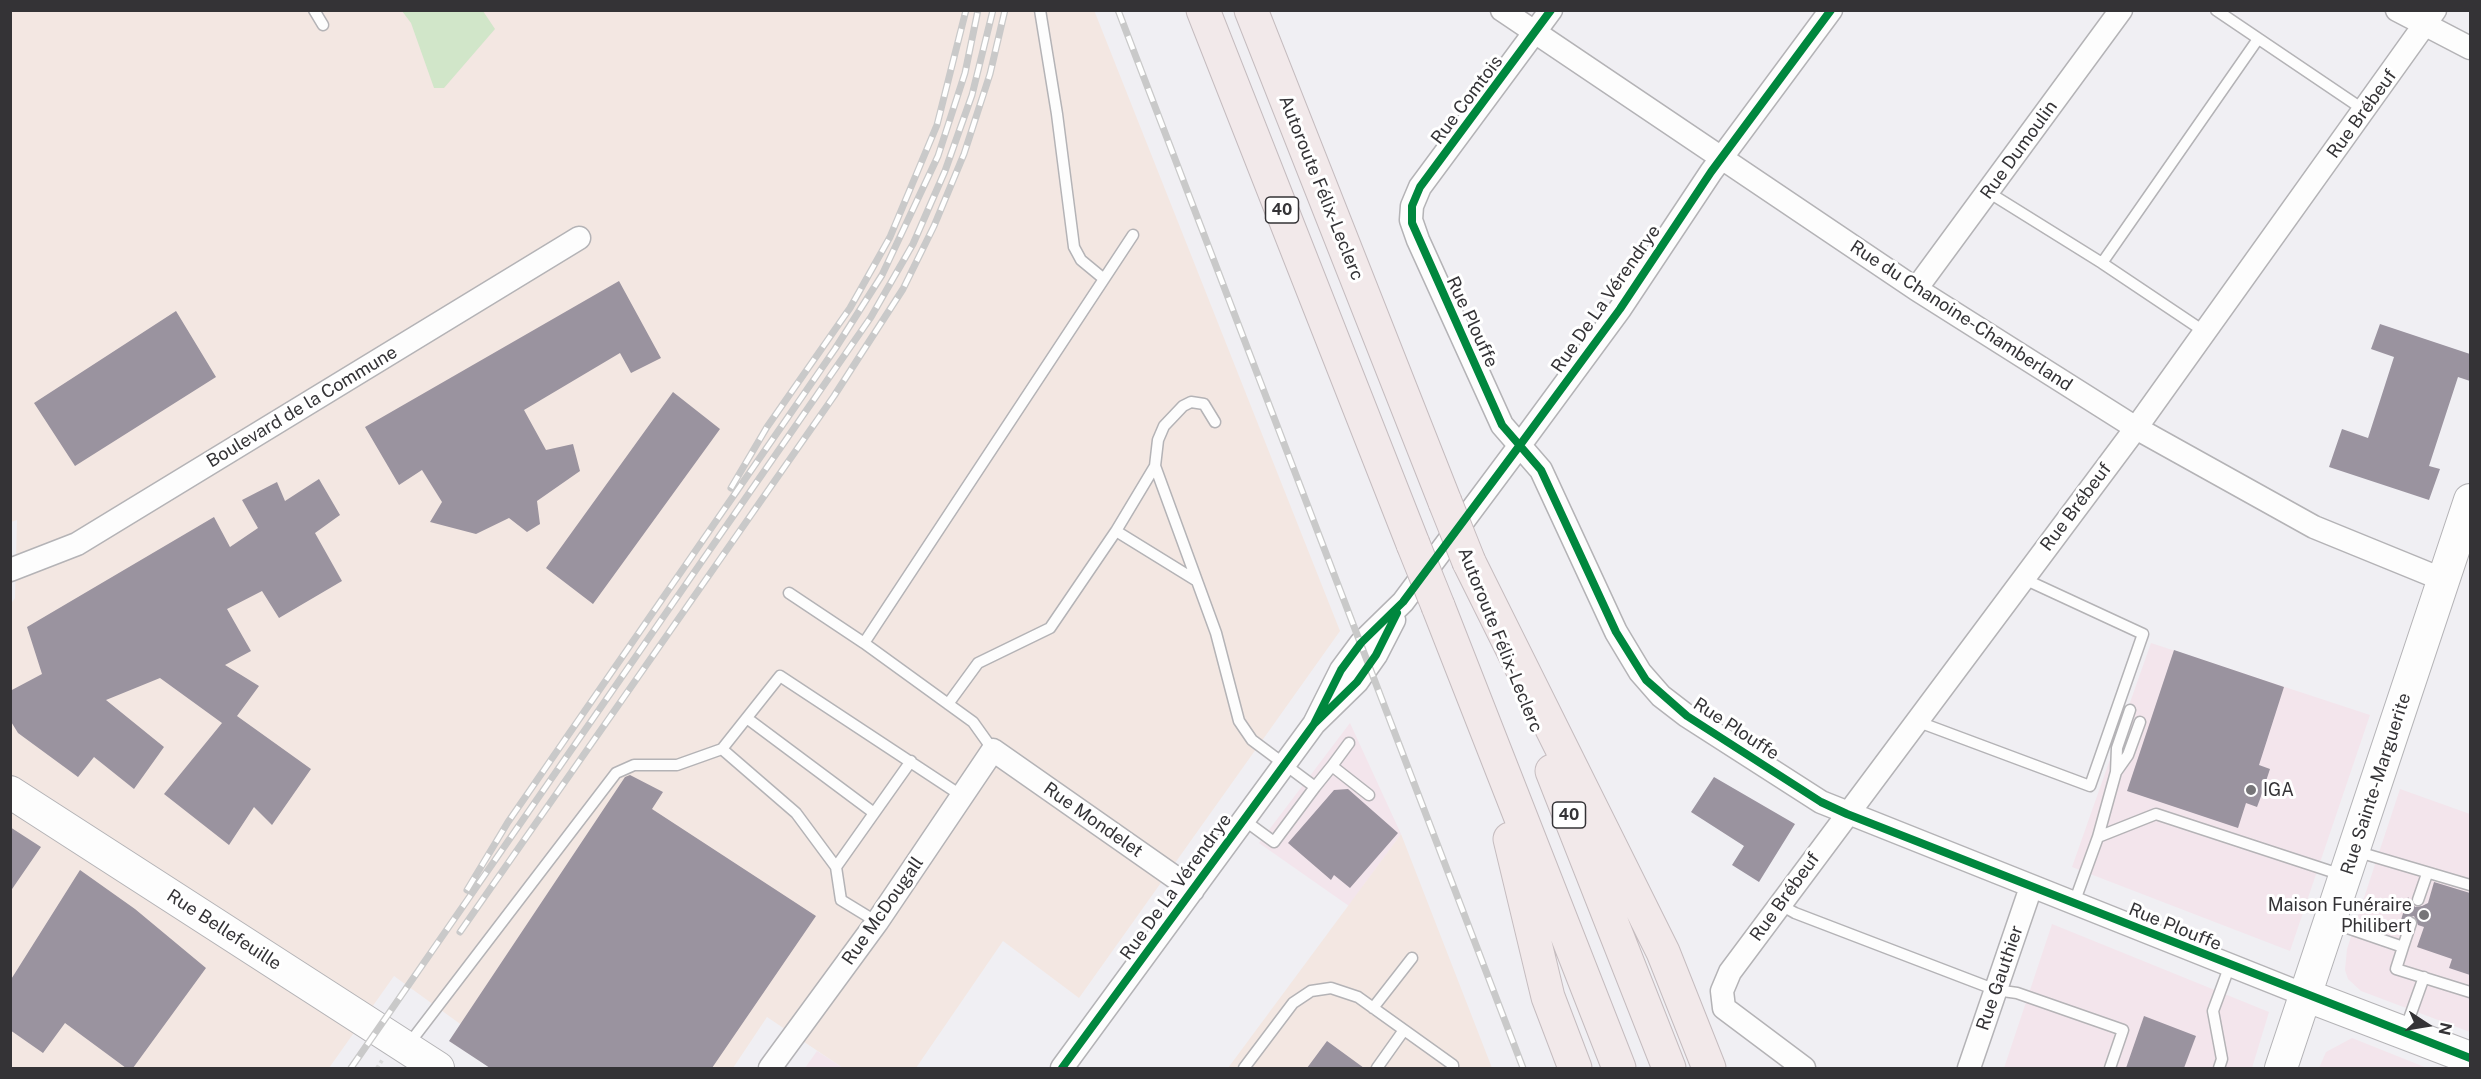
<!DOCTYPE html>
<html>
<head>
<meta charset="utf-8">
<style>
	body { margin:0 }
	#map { position:relative; width:2481px; height:1079px; overflow:hidden; background:#f0eff3; font-family:"Public Sans",sans-serif }
	canvas { display:block }
	.frame { position:absolute; inset:0; border:12px solid #343336; pointer-events:none }
	.north { position:absolute; left:2397px; top:995px; width:60px; height:60px; -webkit-text-stroke:4px #fff; paint-order:stroke; rotate:102deg; font-size:16px; font-weight:700; line-height:24px; text-align:center; color:#343336 }
	.north::after { content:''; display:block; margin:auto; width:21px; height:27px; background:#343336; clip-path:polygon(50% 0,100% 100%,50% 72%,0 100%) }
</style>
</head>
<body>
<div id="map">
<canvas width="2481" height="1079"></canvas>
<div class="frame"></div>
<div class="north">N</div>
</div>
<script>
const g = document.querySelector('canvas').getContext('2d');
g.lineJoin = 'round';
function paint(path, color) { g.fillStyle = color; g.fill(path, 'evenodd'); }
const shape = rows => new Path2D(rows.map(r => 'M' + r).join(''));
function trace(path, color, width, dash) { g.strokeStyle = color; g.lineWidth = width; g.lineCap = dash ? 'butt' : 'round'; g.setLineDash(dash || []); g.stroke(path); }
function drawText(font, color, halo, rows, align = 'center') {
  g.font = font + ' "Public Sans",sans-serif'; g.lineWidth = 6; g.setLineDash([]); g.textBaseline = 'middle'; g.strokeStyle = halo; g.fillStyle = color; for (const [text, x, y, turn = 0] of rows) {
    g.save(); g.translate(x, y); g.rotate((+turn || 0) * Math.PI / 180); g.textAlign = isNaN(turn) ? turn : align; if (halo) g.strokeText(text, 0, 0); g.fillText(text, 0, 0); g.restore();
  }
}
const commercial = shape([
	[2151,643,2370,715,2290,951,2072,867],
	[1350,723,1401,834,1349,906,1259,843],
	[2400,789,2470,814,2470,1032,2361,991,2348,979,2345,970,2347,949],
	[2052,924,2269,1012,2252,1068,2004,1068],
	[2352,1038,2427,1068,2319,1068,2326,1052],
	[817,1051,843,1068,805,1068]
]);
const industrial = shape([
	[1094,10,1340,631,1079,998,1003,941,916,1068,843,1068,767,1017,733,1068,521,1068,394,976,329,1068,11,1068,10,605,15,598,17,520,11,522,11,11],
	[1401,834,1492,1068,1228,1068,1348,906]
]);
const green = shape([
	[402,11,483,11,495,29,444,88,434,88,411,23]
]);
const building = shape([
	[619,281,661,358,631,373,620,353,524,410,546,450,573,444,580,471,537,501,540,524,527,532,509,518,476,534,430,522,442,502,422,470,399,485,365,427],
	[176,311,216,377,75,466,34,403],
	[2380,324,2470,354,2470,381,2458,377,2429,466,2440,469,2429,500,2329,467,2342,429,2368,438,2394,357,2371,349],
	[673,392,720,429,593,604,546,568],
	[319,479,340,515,315,533,342,581,279,618,262,591,227,609,251,651,225,665,259,686,237,716,311,769,272,825,254,807,229,845,164,794,222,723,160,678,106,700,164,747,134,789,94,757,78,777,18,733,10,720,10,691,42,674,27,627,214,517,230,547,258,528,242,500,277,482,285,501],
	[2174,650,2284,687,2259,765,2270,769,2260,799,2257,807,2246,803,2238,828,2127,791],
	[630,775,663,792,652,809,816,916,712,1068,490,1068,449,1041,625,777],
	[1714,777,1795,824,1759,882,1732,865,1744,846,1691,812],
	[1348,789,1398,833,1350,888,1334,875,1331,880,1288,843,1334,790],
	[10,827,41,847,10,892],
	[80,870,135,909,206,968,133,1068,126,1068,65,1023,43,1053,10,1030,10,981],
	[2434,882,2470,893,2470,975,2449,968,2452,959,2417,947,2424,927,2418,925,2414,916,2401,920,2408,897,2415,907,2422,906,2428,903],
	[2144,1016,2196,1036,2184,1068,2126,1068],
	[1327,1041,1364,1068,1307,1068]
]);
const path = shape([
	[377,1068,383,1059]
]);
const lane = shape([
	[314,10,323,25],
	[1040,10,1057,114,1074,247,1081,260,1104,279],
	[2216,10,2364,110],
	[1988,192,2102,263,2205,332],
	[2102,263,2258,39],
	[1215,422,1204,404,1191,402,1183,406,1164,426,1158,440,1155,466,1216,633,1239,721,1252,740,1315,787,1274,842,1244,820],
	[1155,466,1116,531,1197,581],
	[789,593,864,643],
	[948,704,978,663,1050,628,1116,531],
	[748,719,874,813],
	[1916,721,2090,786,2143,634,2022,578],
	[722,749,796,813,836,867],
	[993,750,973,722,864,643,1133,235],
	[1332,766,1349,743],
	[2116,772,2117,748,2130,710],
	[1315,787,1332,766,1369,795],
	[2098,837,2116,772,2128,755,2140,722],
	[2355,851,2470,885],
	[2418,900,2427,874],
	[2074,903,2098,837,2156,814,2342,875],
	[1779,904,1795,913,1996,990,2017,993,2123,1030,2110,1068],
	[877,922,841,900,836,867,911,761],
	[2333,923,2403,947,2411,923],
	[2403,947,2396,969,2470,992],
	[1373,1008,1412,958],
	[2405,1030,2424,977],
	[408,1045,616,773,634,765,677,765,722,749,780,676,962,796],
	[1244,1068,1293,1003,1311,991,1331,988,1358,997,1453,1065,1453,1068],
	[1377,1068,1404,1030],
	[2219,1068,2222,1059,2213,1011,2230,965]
]);
const street = shape([
	[1502,10,1916,289,2136,428,2314,527,2444,580],
	[1551,10,1420,187,1412,206,1411,220,1418,240,1502,425,1541,470,1616,632,1640,672,1661,696,1687,716,1821,802,2305,995],
	[2397,10,2470,48],
	[1916,289,2121,10],
	[10,570,77,544,579,238],
	[1314,724,1341,670,1361,643,1403,602,1520,445,1620,309,1711,172,1831,10],
	[770,1068,877,922,993,750,1193,890],
	[1062,1068,1314,724,1357,682,1376,655,1394,620],
	[1804,1068,1724,1008,1722,991,1730,972,2136,428,2435,10],
	[1969,1068,2031,887]
]);
const secondary = shape([
	[10,792,438,1068],
	[2305,995,2470,1058],
	[2281,1068,2470,500]
]);
const highway = shape([
	[1203,10,1413,544],
	[1251,10,1445,502],
	[1469,562,1663,952,1709,1068],
	[1438,606,1619,1068],
	[1552,771,1669,1068],
	[1510,839,1548,997,1575,1068]
]);
const rail = shape([
	[1118,10,1523,1068],
	[731,488,767,427,850,308,890,237,937,125,966,10],
	[467,890,508,822,835,349,882,275,938,156,965,73,978,10],
	[460,932,834,396,903,289,934,226,964,154,990,74,1005,10],
	[351,1068,871,317,913,244,945,171,972,95,993,10]
]);
const highwayBridge = shape([
	[1445,502,1469,562],
	[1413,544,1438,606]
]);
const cycleway = shape([
	[1551,10,1420,187,1412,206,1412,223,1502,425,1541,470,1616,632,1646,680,1687,716,1821,802,1847,814,2470,1058],
	[1314,724,1341,670,1361,643,1403,602,1520,445,1620,309,1711,172,1831,10],
	[1062,1068,1314,724,1357,682,1376,655,1397,613]
]);
const markers = [
	[2251,790,6,"#767578"],
	[2424,915,6,"#767578"]
];
const shields = [
	[1282,210,33],
	[1569,815,33]
];
const shieldNames = [
	["40",1282,210],
	["40",1569,815]
];
const streetNames = [
	["Rue Comtois",1467,100,-53],
	["Rue Brébeuf",2362,114,-54],
	["Rue Dumoulin",2019,150,-54],
	["Autoroute Félix-Leclerc",1321,188,68],
	["Rue De La Vérendrye",1606,299,-55],
	["Rue du Chanoine-Chamberland",1961,316,33],
	["Rue Plouffe",1472,322,65],
	["Boulevard de la Commune",302,407,-31],
	["Rue Brébeuf",2076,507,-53],
	["Autoroute Félix-Leclerc",1500,640,68],
	["Rue Plouffe",1736,729,33],
	["Rue Sainte-Marguerite",2376,784,-72],
	["Rue Mondelet",1093,820,35],
	["Rue De La Vérendrye",1176,887,-54],
	["Rue Brébeuf",1785,897,-54],
	["Rue McDougall",883,911,-55],
	["Rue Plouffe",2175,927,22],
	["Rue Bellefeuille",224,930,33],
	["Rue Gauthier",2000,978,-71]
];
const poiNames = [
	["IGA",2263,790],
	["Maison Funéraire",2412,905,"right"],
	["Philibert",2412,926,"right"]
];
paint(commercial, '#f3e5ec');
paint(industrial, '#f3e7e2');
paint(green, '#d1e6c9');
paint(building, '#9a939f');
trace(lane, '#b4b3b6', 13);
trace(street, '#b4b3b6', 25);
trace(secondary, '#b4b3b6', 34);
trace(highway, '#c5bcbf', 35);
trace(path, '#dbdbdb', 4, [3, 3]);
trace(lane, '#fdfdfd', 10);
trace(street, '#fdfdfd', 22);
trace(secondary, '#fdfdfd', 32);
trace(highway, '#f2e9ea', 33);
trace(rail, '#c9c9c9', 7);
trace(rail, '#fff', 4.5, [14]);
trace(highwayBridge, '#c5bcbf', 35, []);
trace(highwayBridge, '#f2e9ea', 33);
trace(cycleway, '#00873e', 8);
for (const [x, y, r, color] of markers) { const dot = new Path2D(); dot.arc(x, y, r, 0, 2 * Math.PI); g.fillStyle = color; g.fill(dot); trace(dot, '#fff', 2); }
for (const [x, y, w] of shields) { const box = new Path2D(); box.roundRect(x - w / 2, y - 13, w, 26, 4.5); g.fillStyle = '#fff'; g.fill(box); trace(box, '#343336', 1.5); }
drawText('bold 16px', '#343336', null, shieldNames);
drawText('18px', '#343336', '#fff', streetNames);
drawText('18px', '#343336', '#fff', poiNames, 'left');
</script>
</body>
</html>
